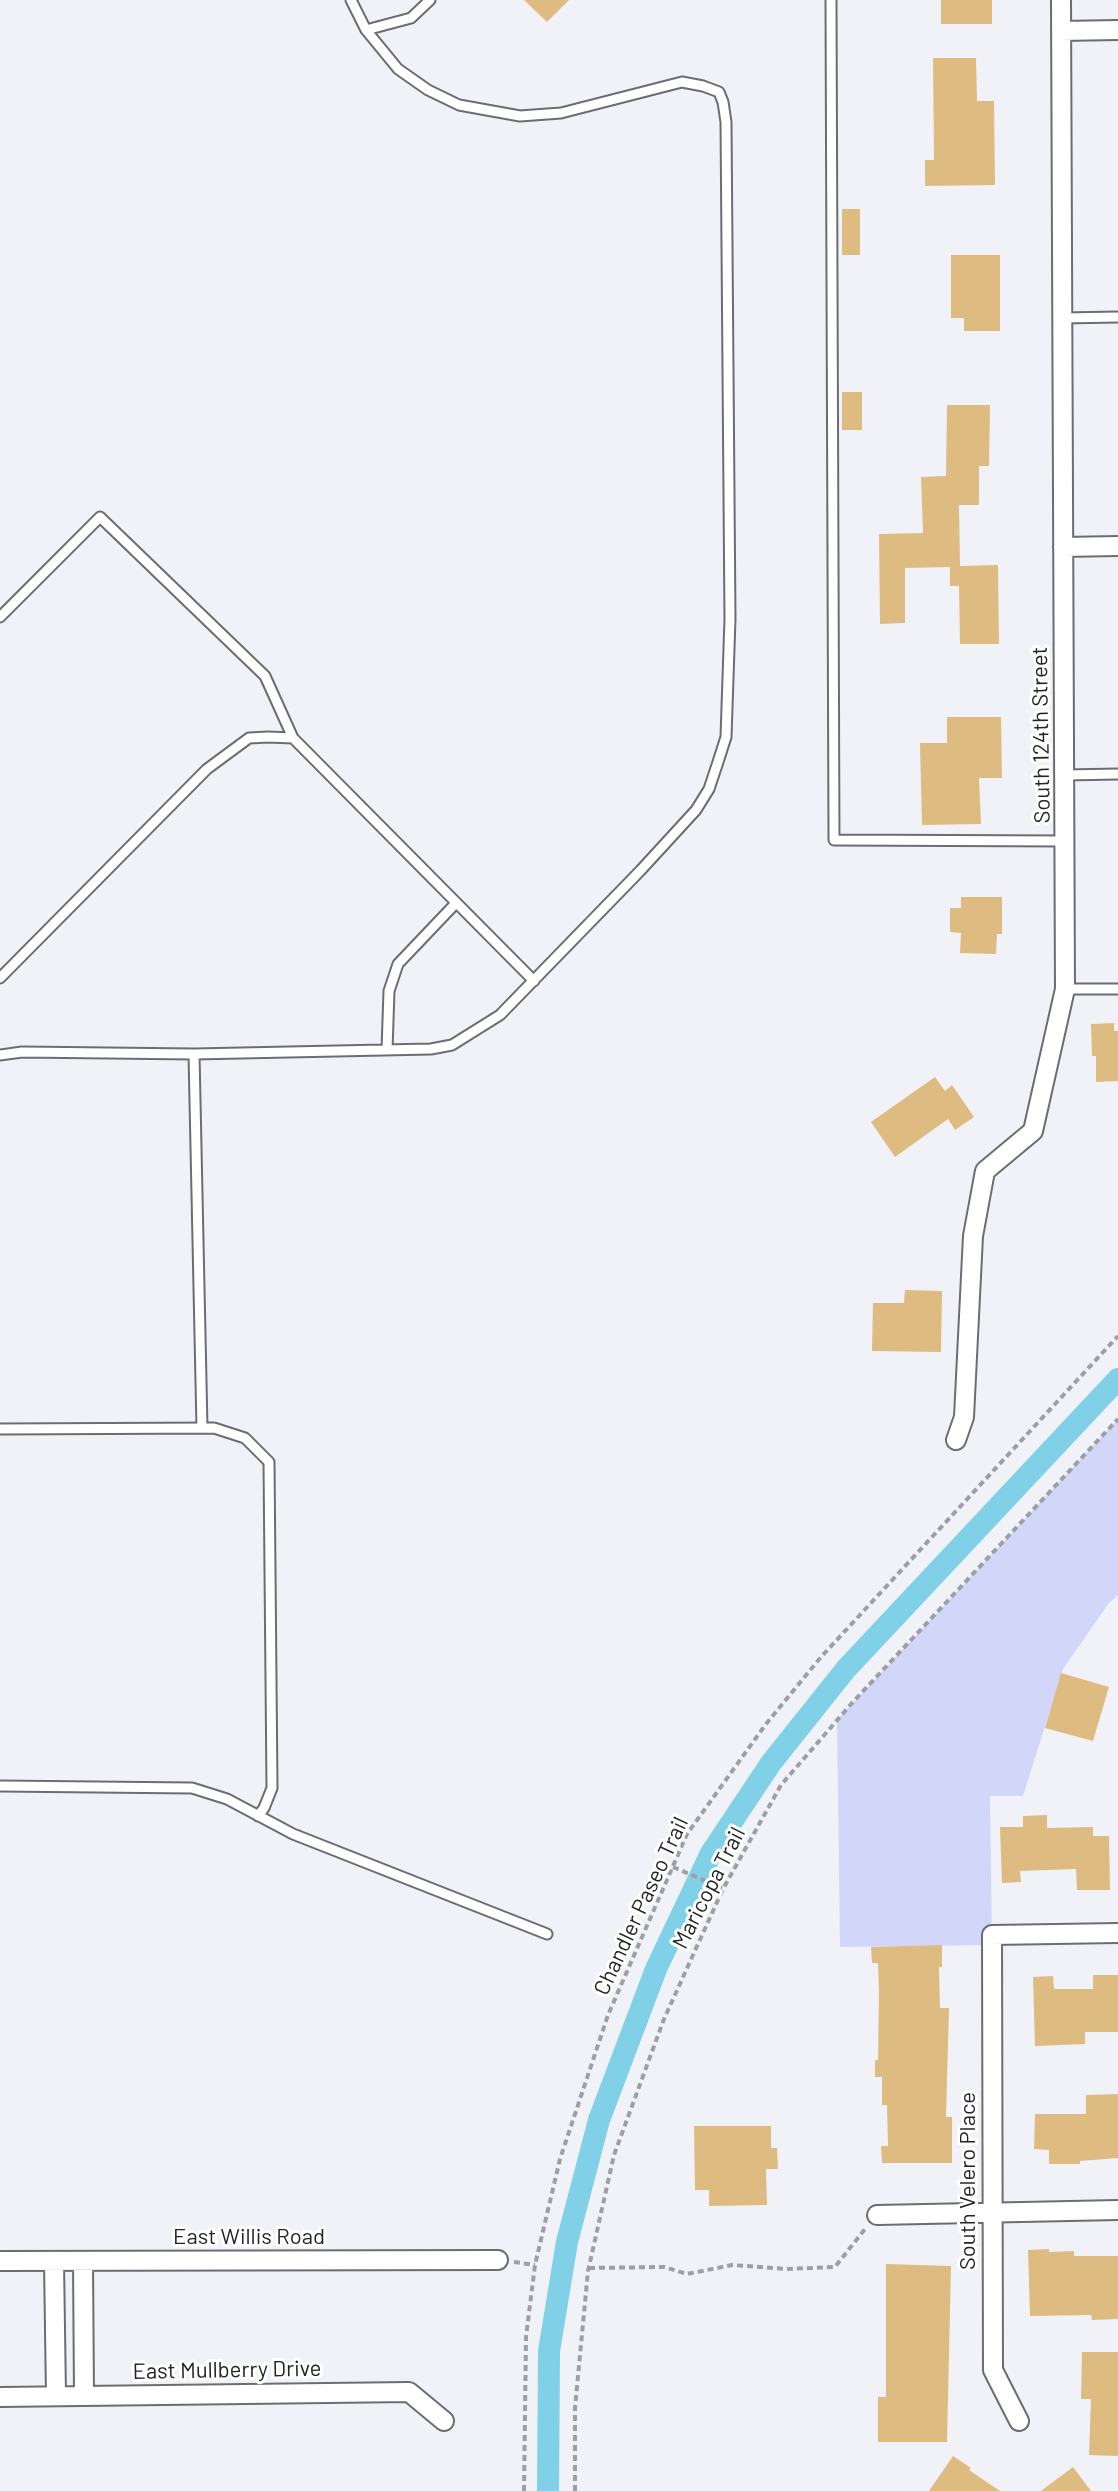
<!DOCTYPE html>
<html>
<head>
<meta charset="utf-8">
<style>
	body { margin:0 }
	canvas { display:block; background:#f1f2f8 }
</style>
</head>
<body>
<canvas width="1118" height="2491"></canvas>
<script>
const g = document.querySelector('canvas').getContext('2d');
g.lineJoin = 'round';
function paint(path, color) { g.fillStyle = color; g.fill(path, 'evenodd'); }
const shape = rows => new Path2D(rows.map(r => 'M' + r).join(''));
function trace(path, color, width, dash) { g.strokeStyle = color; g.lineWidth = width; g.lineCap = dash ? 'butt' : 'round'; g.setLineDash(dash || []); g.stroke(path); }
function drawText(font, color, halo, rows, align = 'center') {
  g.font = font + ' Barlow,sans-serif'; g.lineWidth = 6; g.setLineDash([]); g.textBaseline = 'middle'; g.strokeStyle = halo; g.fillStyle = color; for (const [text, x, y, turn = 0] of rows) {
    g.save(); g.translate(x, y); g.rotate((+turn || 0) * Math.PI / 180); g.textAlign = isNaN(turn) ? turn : align; if (halo) g.strokeText(text, 0, 0); g.fillText(text, 0, 0); g.restore();
  }
}
const green = shape([
	[1118,1419,1118,1595,1109,1603,1063,1669,1023,1796,990,1796,992,1945,840,1947,837,1720]
]);
const canal = shape([
	[548,2491,549,2351,567,2242,599,2120,656,1969,711,1853,771,1763,846,1669,1118,1379]
]);
const building = shape([
	[524,0,569,0,547,22],
	[941,0,992,0,992,24,941,24],
	[933,58,976,58,977,101,994,101,995,185,925,186,925,160,934,160],
	[842,209,860,209,860,255,842,255],
	[951,255,1000,255,1000,331,964,331,964,318,951,318],
	[842,392,862,392,862,430,842,430],
	[947,405,990,405,989,466,979,466,979,505,959,505,960,566,998,565,999,644,960,644,959,586,950,586,950,567,905,568,905,623,880,624,879,534,923,533,921,477,946,476],
	[947,717,1001,717,1002,778,979,778,981,824,922,825,920,743,947,743],
	[961,897,1002,897,1002,934,997,934,996,954,960,953,961,933,950,932,950,908,961,908],
	[1114,1023,1114,1031,1118,1031,1118,1081,1096,1082,1096,1056,1092,1056,1091,1024],
	[935,1077,945,1091,952,1085,974,1117,955,1130,948,1119,895,1157,871,1122],
	[905,1290,942,1291,941,1352,872,1351,873,1303,904,1303],
	[1061,1673,1109,1687,1093,1741,1045,1728],
	[1047,1815,1047,1828,1093,1827,1093,1836,1109,1836,1110,1890,1077,1890,1076,1869,1020,1871,1021,1882,1002,1883,1000,1827,1023,1827,1023,1816],
	[942,1945,942,1967,939,1967,940,2008,949,2008,946,2117,952,2117,952,2163,882,2163,881,2146,888,2146,887,2105,882,2105,882,2077,875,2077,875,2060,878,2060,879,1992,878,1963,872,1963,871,1947],
	[1093,1975,1118,1975,1118,2032,1085,2032,1085,2044,1035,2046,1033,1977,1053,1976,1054,1989,1093,1989],
	[1118,2094,1118,2158,1080,2161,1080,2164,1049,2164,1049,2150,1034,2149,1035,2114,1086,2114,1086,2095],
	[694,2126,771,2126,771,2148,777,2148,778,2169,766,2169,767,2205,709,2206,709,2190,695,2190],
	[1049,2249,1049,2252,1074,2251,1074,2256,1118,2256,1118,2319,1092,2320,1091,2315,1030,2316,1028,2250],
	[886,2264,951,2266,947,2442,878,2442,878,2397,886,2397],
	[1082,2352,1118,2352,1118,2456,1089,2455,1091,2399,1081,2399],
	[953,2456,971,2468,969,2470,1000,2491,929,2491],
	[1073,2467,1091,2491,1041,2491]
]);
const path = shape([
	[673,1867,722,1888],
	[514,2262,535,2265],
	[589,2268,664,2267,687,2274,732,2265,786,2269,835,2267,865,2229],
	[524,2491,526,2337,535,2265,560,2159,608,2015,687,1834,766,1724,821,1657,1118,1336],
	[575,2491,575,2408,588,2271,614,2155,664,2019,723,1889,781,1785,852,1703,1118,1419]
]);
const lane = shape([
	[831,0,834,840,1066,841],
	[366,30,411,18,430,0],
	[1062,318,1118,317],
	[0,617,100,517,265,676,293,738],
	[1065,775,1118,774],
	[0,978,207,769,249,738,268,737,293,738,534,981],
	[1065,989,1118,989],
	[387,1050,389,991,398,964,456,903],
	[194,1054,202,1428],
	[0,1055,22,1052,194,1054,431,1049,452,1045,500,1015,640,871,696,810,709,789,718,762,726,737,730,619,726,122,723,102,719,92,703,86,682,82,561,113,520,116,459,105,428,90,398,69,366,30,351,0],
	[0,1429,214,1428,245,1438,269,1462,272,1788,264,1808,258,1816],
	[0,1786,192,1788,227,1799,293,1834,547,1934]
]);
const street = shape([
	[1061,31,1118,30],
	[1063,547,1118,546],
	[956,1440,964,1417,973,1236,985,1171,1033,1131,1065,989,1061,0],
	[877,2215,1118,2210],
	[0,2261,498,2260],
	[54,2261,56,2396],
	[83,2261,84,2396],
	[0,2397,409,2392,444,2421],
	[1019,2421,993,2370,992,1935,1118,1933]
]);
const streetNames = [
	["South 124th Street",1041,735,-91],
	["Maricopa Trail",709,1888,-63],
	["Chandler Paseo Trail",641,1906,-65],
	["South Velero Place",968,2181,-90],
	["East Willis Road",249,2237],
	["East Mullberry Drive",227,2370,-1]
];
paint(green, '#d2d7fa');
trace(canal, '#80d0e7', 22);
paint(building, '#debb81');
trace(lane, '#6c6d72', 13);
trace(street, '#6c6d72', 22);
trace(path, '#9e9fa4', 4, [6, 4]);
trace(lane, '#fff', 9);
trace(street, '#fff', 18);
drawText('22px', '#232426', '#fff', streetNames);
</script>
</body>
</html>
